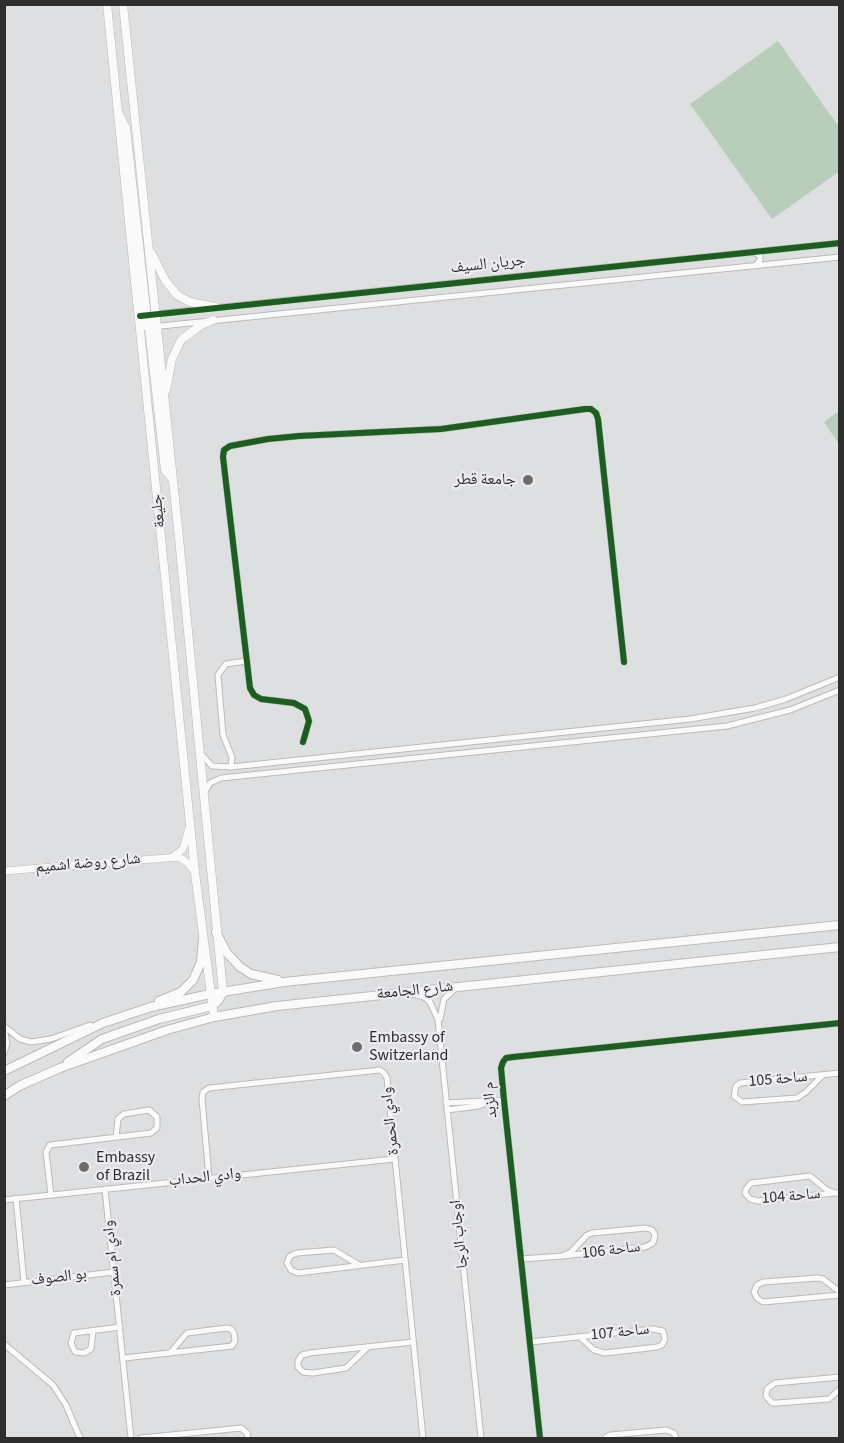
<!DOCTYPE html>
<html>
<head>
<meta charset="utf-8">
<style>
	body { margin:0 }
	#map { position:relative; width:844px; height:1443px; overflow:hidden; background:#dedfe0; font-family:"Source Sans 3",sans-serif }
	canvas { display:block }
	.frame { position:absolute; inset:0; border:6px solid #2e2e2f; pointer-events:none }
</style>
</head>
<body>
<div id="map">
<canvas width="844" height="1443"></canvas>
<div class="frame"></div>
</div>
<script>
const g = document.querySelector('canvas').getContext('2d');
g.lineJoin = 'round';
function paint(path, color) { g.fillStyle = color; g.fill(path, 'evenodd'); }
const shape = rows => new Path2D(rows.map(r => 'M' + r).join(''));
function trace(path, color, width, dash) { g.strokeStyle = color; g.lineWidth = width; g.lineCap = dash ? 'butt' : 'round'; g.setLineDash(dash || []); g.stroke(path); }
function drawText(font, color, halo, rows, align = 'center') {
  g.font = font + ' "Source Sans 3","Noto Naskh Arabic",sans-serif'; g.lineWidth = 4.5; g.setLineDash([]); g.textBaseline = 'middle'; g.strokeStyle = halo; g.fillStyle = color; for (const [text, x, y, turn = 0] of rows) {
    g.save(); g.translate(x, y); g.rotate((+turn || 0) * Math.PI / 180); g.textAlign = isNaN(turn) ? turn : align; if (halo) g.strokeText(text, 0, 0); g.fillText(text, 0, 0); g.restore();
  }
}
const green = shape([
	[778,41,839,127,840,171,772,219,690,104],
	[839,411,839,444,824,422]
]);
const minor = shape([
	[754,252,760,256,760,260,755,266],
	[155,314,840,243],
	[141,328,840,257],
	[303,742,309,721,305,709,294,703,261,699,254,695,250,688,223,457,224,450,230,446,268,439,299,436,441,429,585,409,591,409,596,413,598,419,624,662],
	[202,755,212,766,231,767,690,719,755,708,786,699,840,677],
	[231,767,232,757,223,735,218,675,226,664,246,661],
	[205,792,210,783,221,778,727,726,790,710,840,690],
	[413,994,424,997,430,1002,438,1020,481,1438],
	[440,1019,444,999,455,989],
	[4,1026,20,1039,31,1042,51,1039,90,1025],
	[4,1029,7,1043,4,1053],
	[822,1076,806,1092,797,1098,742,1102,734,1096,736,1086,740,1083,840,1073],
	[446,1103,504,1100],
	[447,1110,478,1106,487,1103],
	[209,1178,202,1099,203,1092,209,1088,380,1070,384,1073,387,1078,423,1438],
	[105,1189,131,1438],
	[835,1193,827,1190,810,1176,751,1183,746,1189,745,1193,750,1199,758,1201,835,1193,840,1193],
	[51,1195,46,1152,50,1145,151,1133,157,1128,157,1117,149,1110,124,1114,118,1119,116,1137],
	[16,1198,24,1282],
	[4,1200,394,1159],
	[521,1259,562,1256,645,1247,653,1243,655,1235,652,1230,646,1228,592,1233,587,1235,571,1252,562,1256],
	[359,1265,334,1250,297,1253,290,1256,287,1263,291,1270,298,1273,405,1260],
	[4,1285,114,1272],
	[840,1292,823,1279,818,1278,763,1282,757,1285,754,1292,757,1298,763,1302,840,1295],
	[93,1331,91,1349,84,1353,75,1352,71,1343,74,1333,120,1327],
	[530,1342,653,1329,663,1331,665,1339,662,1345,657,1347,605,1353,594,1350,580,1337],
	[4,1344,53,1385,66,1405,80,1438],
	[368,1347,346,1368,313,1373,303,1372,298,1367,298,1361,302,1355,310,1353,413,1342],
	[124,1358,232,1346,235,1341,234,1333,231,1329,227,1328,187,1333,170,1353],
	[840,1377,775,1383,767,1389,766,1396,772,1403,777,1403,829,1399,840,1389],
	[141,1438,241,1428,247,1433,248,1438],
	[540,1438,504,1100,501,1068,503,1062,506,1058,513,1057,840,1023],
	[605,1438,610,1435,666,1430,674,1433,676,1438]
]);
const tertiary = shape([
	[174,856,183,849,189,828],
	[4,871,179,857,188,863,195,873]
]);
const secondary = shape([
	[107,4,195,873,214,1017],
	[123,4,178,528,223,992],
	[120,116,126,128,147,318,152,324,157,327],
	[152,254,165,280,177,295,190,302,215,307],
	[146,320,149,328,165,470,173,480],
	[166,390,172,359,181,340,201,325,213,320]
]);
const primary = shape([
	[216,932,227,953,240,967,251,974,278,980],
	[159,1001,181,992,193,980,201,962,203,939],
	[68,1062,102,1039,159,1019,212,1006,218,1001,223,992],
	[4,1071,103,1023,151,1007,210,994,284,982,840,925],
	[4,1096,19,1086,60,1068,167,1030,214,1017,277,1006,840,947]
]);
const cycleway = shape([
	[140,316,840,243],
	[303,742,309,721,305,709,294,703,261,699,254,695,250,688,223,457,224,450,230,446,268,439,299,436,441,429,585,409,591,409,596,413,598,419,624,662],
	[540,1438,504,1100,501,1068,503,1062,506,1058,513,1057,840,1023]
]);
const markers = [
	[528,480,6,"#6c6c6d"],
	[357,1047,6,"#6c6c6d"],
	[84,1167,6,"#6c6c6d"]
];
const streetNames = [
	["جريان السيف",488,265,-6],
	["جليعة",159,511,-96],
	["شارع روضة اشميم",88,864,-5],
	["شارع الجامعة",415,991,-6],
	["ساحة 105",778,1080,-5],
	["م الزبد",491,1100,-96],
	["وادي الحمرة",391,1121,-96],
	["وادي الحداب",205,1178,-6],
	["ساحة 104",791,1197,-5],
	["اوجاب الرجا",460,1234,-96],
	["ساحة 106",611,1251,-7],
	["وادي ام سمرة",113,1258,-96],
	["بو الصوف",59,1278,-7],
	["ساحة 107",620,1333,-6]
];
const poiNames = [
	["جامعة قطر",516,480,"right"],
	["Embassy of",369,1038],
	["Switzerland",369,1056],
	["Embassy",96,1158],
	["of Brazil",96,1176]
];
paint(green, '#b8cebb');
trace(minor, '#babbbc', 7);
trace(tertiary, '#babbbc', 8);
trace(secondary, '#babbbc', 9);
trace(primary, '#babbbc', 10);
trace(minor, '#fafafa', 5);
trace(tertiary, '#fafafa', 7);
trace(secondary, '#fafafa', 8);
trace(primary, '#fafafa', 8);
trace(cycleway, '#1b5e20', 6);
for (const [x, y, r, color] of markers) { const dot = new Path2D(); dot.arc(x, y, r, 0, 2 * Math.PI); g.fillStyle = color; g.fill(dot); trace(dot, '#ebecef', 2); }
drawText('16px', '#2e2e2f', '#ebecef', streetNames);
drawText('16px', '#2e2e2f', '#ebecef', poiNames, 'left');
</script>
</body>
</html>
